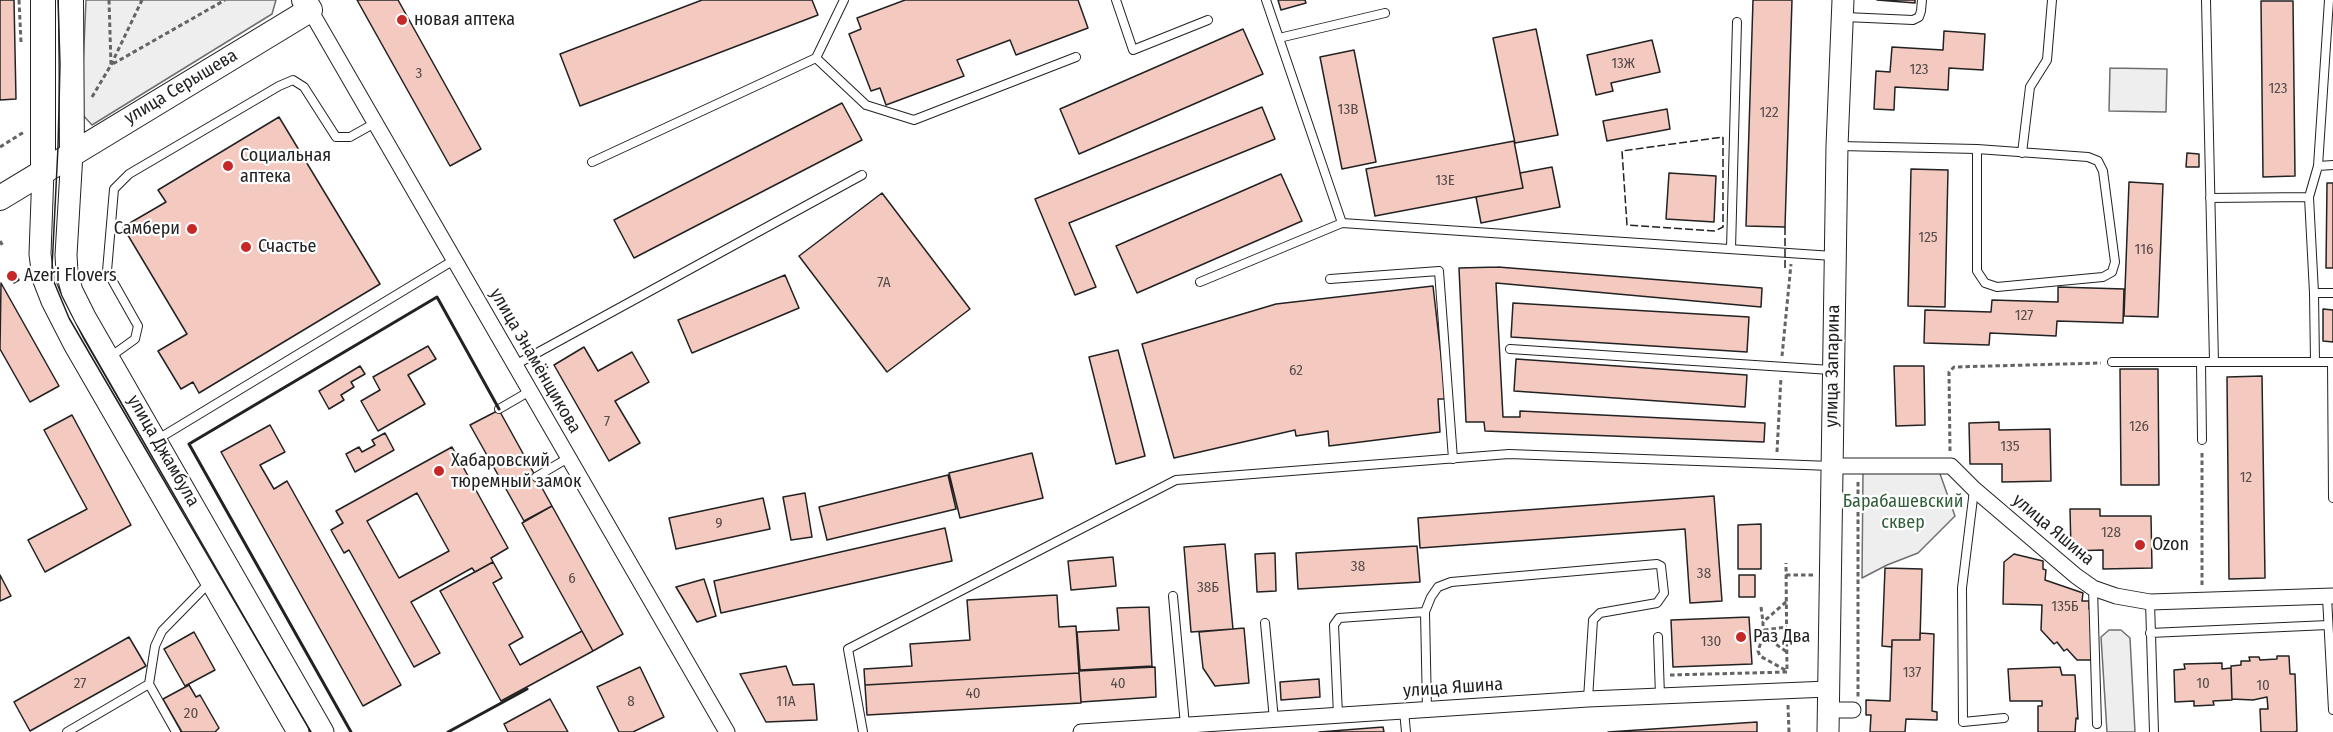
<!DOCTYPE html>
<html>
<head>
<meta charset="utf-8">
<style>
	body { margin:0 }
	canvas { display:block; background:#fff }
</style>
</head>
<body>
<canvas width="2333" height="732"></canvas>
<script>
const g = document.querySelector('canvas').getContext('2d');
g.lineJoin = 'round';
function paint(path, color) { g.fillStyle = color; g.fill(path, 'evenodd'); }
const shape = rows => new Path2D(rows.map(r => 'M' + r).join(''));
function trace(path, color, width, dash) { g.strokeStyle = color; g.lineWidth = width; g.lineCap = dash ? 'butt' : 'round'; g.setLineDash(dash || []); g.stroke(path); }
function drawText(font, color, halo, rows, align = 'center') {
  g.font = font + ' "Fira Sans Condensed",sans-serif'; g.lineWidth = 4.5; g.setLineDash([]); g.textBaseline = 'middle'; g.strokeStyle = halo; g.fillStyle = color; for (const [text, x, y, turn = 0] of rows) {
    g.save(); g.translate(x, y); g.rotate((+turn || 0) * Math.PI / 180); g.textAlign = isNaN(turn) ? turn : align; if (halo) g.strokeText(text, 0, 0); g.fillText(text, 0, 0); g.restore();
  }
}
const green = shape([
	[86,0,276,0,272,14,92,125,81,113,86,0],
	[2110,68,2167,69,2166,112,2109,111,2110,68],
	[1863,471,1939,471,1955,516,1918,553,1887,565,1862,578,1863,471],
	[2109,630,2121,630,2130,638,2135,732,2107,732,2101,637,2109,630]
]);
const building = shape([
	[0,0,14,0,16,99,0,100,0,0],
	[357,0,398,0,481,149,450,166,357,0],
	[702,0,812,0,818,15,580,106,560,54,702,0],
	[905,0,1078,0,1088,28,1016,55,1010,40,957,60,964,76,886,105,880,88,871,91,849,34,861,29,857,18,905,0],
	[1278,0,1305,0,1306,3,1281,10,1278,0],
	[1753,0,1792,0,1785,227,1746,226,1753,0],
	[1877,0,1915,0,1915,3,1877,0],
	[2261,1,2293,1,2295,176,2263,177,2261,1],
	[1243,29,1263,74,1079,154,1060,109,1243,29],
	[1536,29,1558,135,1515,143,1493,38,1536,29],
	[1944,31,1985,34,1983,70,1949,68,1948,90,1895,87,1894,110,1874,109,1876,71,1890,72,1892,47,1943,50,1944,31],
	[1652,40,1660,72,1611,83,1613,91,1596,95,1587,55,1652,40],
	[1354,50,1376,162,1342,169,1320,57,1354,50],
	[842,103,862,140,634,258,614,220,842,103],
	[1262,107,1275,139,1069,223,1096,287,1075,295,1035,199,1262,107],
	[1667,109,1670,129,1607,141,1603,121,1667,109],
	[279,117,380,284,199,393,193,382,181,389,158,351,187,334,123,227,166,202,158,190,279,117],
	[1514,141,1523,188,1375,216,1366,169,1514,141],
	[2187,153,2199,154,2199,167,2186,167,2187,153],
	[1552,167,1560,207,1481,223,1476,197,1523,188,1520,173,1552,167],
	[1911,169,1948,170,1945,307,1908,306,1911,169],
	[1669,173,1716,176,1714,222,1666,219,1669,173],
	[1281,174,1302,221,1137,293,1116,246,1281,174],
	[2129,182,2163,184,2158,317,2124,316,2129,182],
	[2327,183,2333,183,2333,268,2326,268,2327,183],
	[882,193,970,309,887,372,799,256,882,193],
	[1498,267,1762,288,1761,307,1496,283,1503,417,1520,417,1520,411,1765,423,1764,442,1485,431,1484,422,1466,422,1459,268,1498,267],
	[14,272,19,280,14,283,8,275,14,272],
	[785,275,799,308,692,353,678,320,785,275],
	[1,283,59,386,30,402,0,349,1,283],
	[1433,286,1446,399,1438,399,1440,432,1329,446,1328,431,1296,436,1295,430,1174,458,1142,344,1276,304,1433,286],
	[2058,287,2124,289,2123,323,2057,321,2056,336,1990,333,1989,345,1924,343,1925,310,1991,312,1992,300,2058,302,2058,287],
	[1513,303,1749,317,1747,352,1511,337,1513,303],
	[2323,309,2333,310,2333,342,2323,341,2323,309],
	[428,346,436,359,408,375,425,404,378,431,361,401,380,390,373,377,428,346],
	[584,347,598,371,632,352,649,382,615,401,640,443,609,461,554,365,584,347],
	[1118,350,1145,456,1116,464,1089,357,1118,350],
	[1516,359,1747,375,1745,407,1514,391,1516,359],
	[360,366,365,374,351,382,354,387,341,395,344,400,329,409,319,391,360,366],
	[1894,366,1924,366,1925,425,1896,426,1894,366],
	[2120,369,2158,369,2159,485,2121,485,2120,369],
	[2262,376,2265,578,2229,579,2227,377,2262,376],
	[499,410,552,506,524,521,470,425,499,410],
	[72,415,131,525,45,572,28,540,87,509,44,430,72,415],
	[1999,422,1999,430,2050,429,2051,481,2002,482,2002,464,1970,464,1969,423,1999,422],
	[270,425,285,452,260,465,274,489,287,481,401,685,363,706,221,452,270,425],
	[385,433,394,450,355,472,346,454,359,447,362,452,375,445,372,440,385,433],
	[452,447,508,548,491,558,493,562,475,572,472,568,411,602,440,653,414,667,349,550,344,553,331,530,343,523,336,511,452,447],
	[417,493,449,551,399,578,367,521,417,493],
	[1032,453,1043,498,960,518,949,473,1032,453],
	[948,475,956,509,827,540,819,507,948,475],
	[805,493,812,537,791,540,783,497,805,493],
	[1714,496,1722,601,1690,603,1685,529,1420,548,1418,518,1714,496],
	[763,498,770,529,676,549,669,518,763,498],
	[552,506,623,634,593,651,522,523,552,506],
	[2070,509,2100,509,2100,516,2151,516,2152,568,2103,569,2103,550,2071,551,2070,509],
	[1761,524,1761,569,1738,569,1738,525,1761,524],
	[945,528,952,561,721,613,714,581,945,528],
	[1225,544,1233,629,1191,632,1184,547,1225,544],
	[1417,546,1420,582,1298,589,1296,553,1417,546],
	[1275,553,1276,591,1257,592,1255,554,1275,553],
	[2014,554,2043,561,2043,569,2046,570,2045,580,2083,593,2082,601,2089,601,2089,609,2092,609,2091,660,2077,660,2067,649,2064,651,2057,642,2054,644,2041,630,2042,605,2003,604,2004,562,2014,554],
	[1113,557,1116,586,1071,590,1068,561,1113,557],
	[493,562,502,578,493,583,523,637,509,645,520,665,582,631,593,651,501,701,440,591,493,562],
	[1885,568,1922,569,1920,640,1892,640,1892,647,1882,646,1885,568],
	[0,575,11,596,0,601,0,575],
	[1739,575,1755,575,1755,597,1739,597,1739,575],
	[704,579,716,616,697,622,676,587,704,579],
	[1057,595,1059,627,1076,626,1079,673,865,685,864,669,912,666,910,644,970,640,967,600,1057,595],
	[1149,607,1152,666,1080,670,1077,632,1119,630,1117,608,1149,607],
	[1749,617,1752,664,1673,667,1671,620,1749,617],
	[1244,628,1249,683,1215,686,1203,668,1199,632,1244,628],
	[194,632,215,670,185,686,164,649,194,632],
	[1920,633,1934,634,1932,711,1937,712,1937,720,1906,719,1905,732,1870,732,1871,715,1866,715,1866,700,1890,701,1892,640,1920,640,1920,633],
	[129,637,146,666,30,731,14,702,129,637],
	[2277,656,2289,656,2290,674,2295,674,2297,731,2295,732,2261,732,2260,709,2268,709,2267,697,2253,700,2232,699,2231,666,2241,665,2241,661,2250,661,2249,657,2259,657,2260,660,2277,659,2277,656],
	[2222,663,2222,669,2231,668,2232,700,2213,701,2214,705,2194,706,2194,701,2175,702,2174,670,2185,669,2184,664,2222,663],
	[786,666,793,685,814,684,817,720,766,722,740,674,786,666],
	[640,667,664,717,633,732,619,732,597,687,640,667],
	[1155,667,1156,697,1081,702,1079,671,1155,667],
	[2060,667,2062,675,2075,675,2078,719,2076,718,2075,732,2038,732,2038,706,2042,706,2042,701,2010,701,2008,669,2060,667],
	[1079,673,1081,703,867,715,865,685,1079,673],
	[1319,679,1320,697,1281,700,1280,682,1319,679],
	[189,685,196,697,200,695,219,728,215,732,182,732,163,699,189,685],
	[550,699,568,732,508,732,504,724,550,699],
	[1757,722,1757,732,1608,732,1757,722],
	[1383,727,1384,732,1319,732,1383,727]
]);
const path = shape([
	[19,0,21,42],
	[109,0,111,65,225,0],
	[92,97,111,65,142,0],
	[0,147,24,132],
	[0,241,3,246],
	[1782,356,1791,264],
	[1950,451,1949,372,1954,367,2101,363],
	[1777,452,1781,377],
	[1858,482,1858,697],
	[1786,575,1814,575],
	[2202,585,2202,451],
	[1786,602,1763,622,1763,636,1758,651,1760,656,1787,671],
	[1761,607,1763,622],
	[1764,630,1787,627],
	[1764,636,1787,652],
	[1670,675,1787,672,1786,563],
	[1788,705,1789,732]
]);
const lane = shape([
	[1116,0,1133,50,1208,20],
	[1266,0,1342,223,1833,256],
	[2206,0,2214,362],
	[1845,17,1913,20,1919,17,1921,11,1922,0],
	[1279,38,1385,13],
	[816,58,866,105,914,120,1076,57],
	[1839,146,1977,149,2088,157,2098,161,2103,171,2115,262,2112,272,2103,277,1997,287,1985,283,1977,271,1977,149],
	[2022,153,2030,87,2047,60,2052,0],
	[592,162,816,58,844,0],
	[2318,166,2333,165],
	[2309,197,2314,293,2333,293],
	[2210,198,2309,197,2318,166,2329,0],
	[1731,249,1737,22],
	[1330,279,1439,271,1453,459],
	[1200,282,1342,223],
	[2314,293,2315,362],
	[1510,349,1831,370],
	[110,357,135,339,138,326,107,271,114,189,129,174,279,86,293,80,304,87,336,137,350,137,375,123],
	[2112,362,2333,362],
	[2201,362,2202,440],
	[2332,362,2333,498],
	[515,365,862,175],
	[499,409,530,391],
	[158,439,454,260],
	[536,477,568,458],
	[1974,490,1962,588,1963,722,2004,718],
	[2093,588,2097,724],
	[1173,596,1185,725],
	[2327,597,2333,710],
	[2150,602,2154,732],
	[1425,612,1427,710],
	[1265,623,1274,720],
	[2150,633,2328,625],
	[1658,637,1660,696],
	[149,684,176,732],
	[1404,711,1406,732],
	[1338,715,1334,625,1339,618,1425,612,1431,597,1438,587,1451,582,1657,564,1661,566,1664,593,1657,603,1600,613,1593,620,1588,699],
	[67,732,149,684,155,646,162,631,209,583],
	[863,732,848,649,1176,480,1509,454,1831,466]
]);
const street = shape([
	[310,10,727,732],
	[1832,466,1951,466,1974,489,2076,576,2093,588,2116,596,2150,602,2333,596],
	[1828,710,1853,710],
	[1081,732,1588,699,1828,689]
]);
const secondary = shape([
	[72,153,66,255,67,273,72,291,85,317,323,732],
	[43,171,40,254,43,278,52,301,74,344,298,732],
	[1828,732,1837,146,1843,0]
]);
const primary = shape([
	[43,0,43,171],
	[71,0,72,153],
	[0,198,310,10,304,0]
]);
const tram = shape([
	[58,0,60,64,58,147,52,268,54,282,69,318,87,349,311,732]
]);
const fence = shape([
	[1723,137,1723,227,1715,231,1627,225,1622,151,1723,137],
	[1785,227,1785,269]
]);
const wall = shape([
	[351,732,189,444,437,297,499,409],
	[448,732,527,689]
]);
const markers = [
	[402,20,6,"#c62828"],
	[228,166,6,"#c62828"],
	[192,229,6,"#c62828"],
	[246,247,6,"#c62828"],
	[12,276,6,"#c62828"],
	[439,471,6,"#c62828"],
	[2140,545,6,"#c62828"],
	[1741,637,6,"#c62828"]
];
const numberNames = [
	["13Ж",1623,64],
	["123",1919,70],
	["3",419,74],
	["123",2278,89],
	["13В",1348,110],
	["122",1769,113],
	["13Е",1445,181],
	["125",1928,238],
	["116",2144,250],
	["7А",884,283],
	["127",2024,316],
	["62",1296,371],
	["7",607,422],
	["126",2139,427],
	["135",2010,447],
	["12",2246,478],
	["9",719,524],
	["128",2111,533],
	["38",1358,567],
	["38",1704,574],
	["6",572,579],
	["38Б",1208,588],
	["135Б",2065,607],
	["130",1711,642],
	["137",1912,673],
	["27",80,684],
	["40",1118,684],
	["10",2203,684],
	["10",2263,686],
	["40",973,694],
	["8",631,702],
	["11А",786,702],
	["20",191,714]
];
const poiNames = [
	["новая аптека",414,20],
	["Социальная",240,156],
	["аптека",240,177],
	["Самбери",180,229,"right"],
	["Счастье",258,247],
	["Azeri Flovers",24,276],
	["Хабаровский",451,461],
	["тюремный замок",451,482],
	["Ozon",2152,545],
	["Раз Два",1753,637]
];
const streetNames = [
	["улица Серышева",181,87,-31],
	["улица Знамёнщикова",535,361,60],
	["улица Запарина",1833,366,-89],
	["улица Джамбула",163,451,60],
	["улица Яшина",2053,530,40],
	["улица Яшина",1453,688,-4]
];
const parkNames = [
	["Барабашевский",1903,502],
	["сквер",1903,523]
];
paint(green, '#eee');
trace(green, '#6f6f6f', 1.5);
paint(building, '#f3c9c0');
trace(building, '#222', 1.5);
trace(lane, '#222', 10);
trace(street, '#222', 17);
trace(secondary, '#222', 23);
trace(primary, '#222', 26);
trace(path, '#646464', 3, [4.5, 3]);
trace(lane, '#fff', 8);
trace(street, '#fff', 15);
trace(secondary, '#fff', 21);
trace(primary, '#fff', 24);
trace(tram, '#222', 1.5);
trace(fence, '#222', 1.5, [8, 3]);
trace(wall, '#222', 3);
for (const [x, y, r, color] of markers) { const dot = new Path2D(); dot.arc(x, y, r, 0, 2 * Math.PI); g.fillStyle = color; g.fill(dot); trace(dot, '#fff', 2); }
drawText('15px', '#564c4a', null, numberNames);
drawText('18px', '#222', '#fff', poiNames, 'left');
drawText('18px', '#222', '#fff', streetNames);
drawText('18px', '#2f5e38', '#fff', parkNames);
</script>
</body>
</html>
